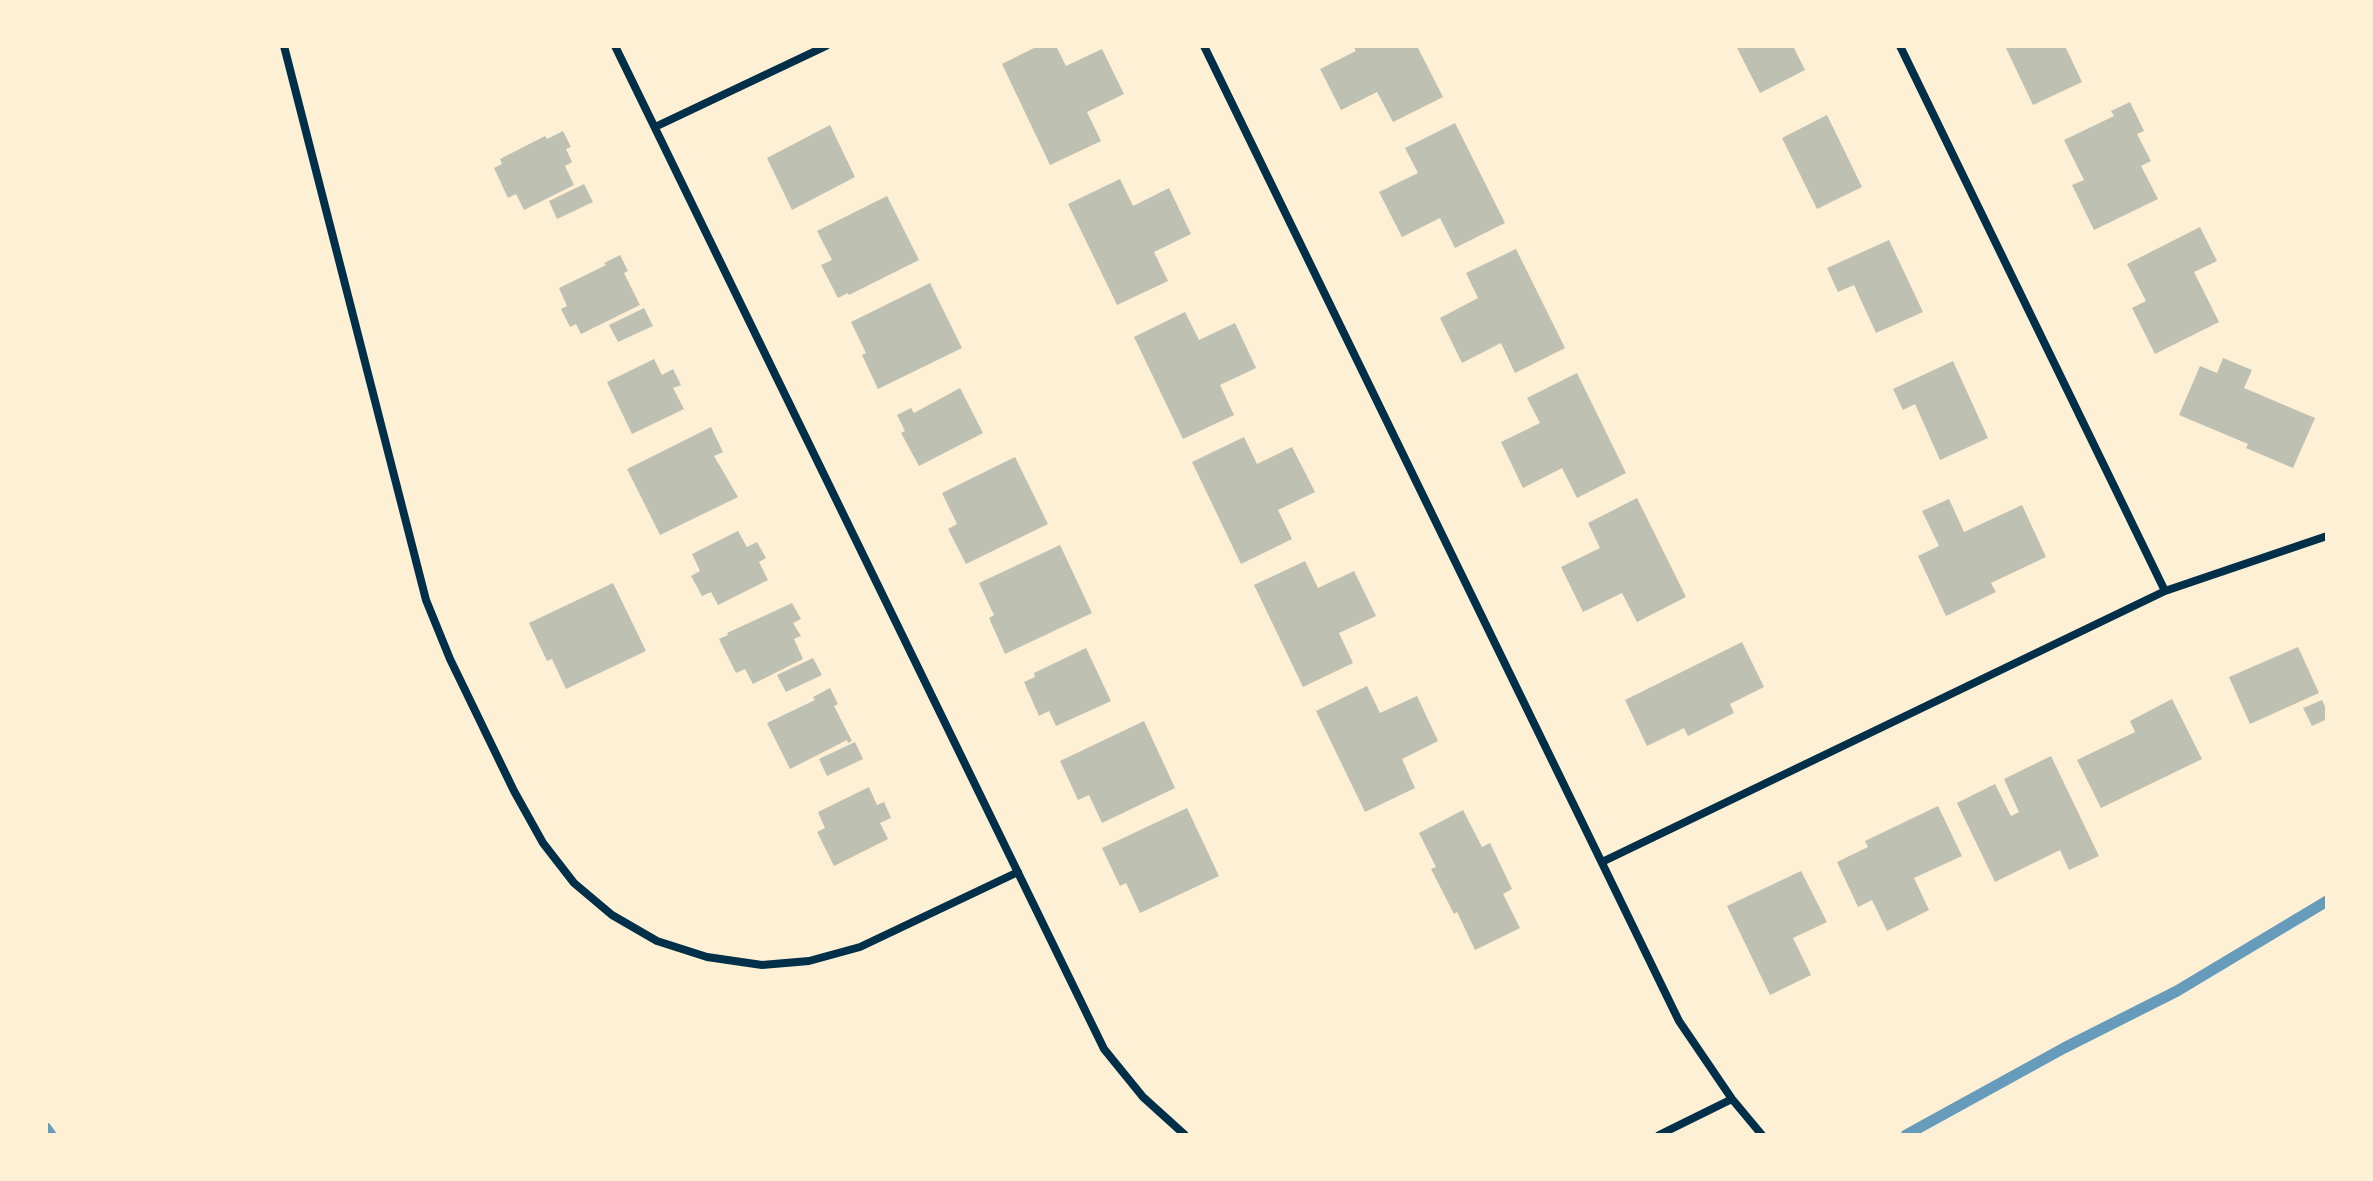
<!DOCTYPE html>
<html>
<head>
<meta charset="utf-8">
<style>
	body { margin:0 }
	#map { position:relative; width:2373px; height:1181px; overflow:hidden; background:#fdf0d5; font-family:Karla,sans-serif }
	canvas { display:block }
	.frame { position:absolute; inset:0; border:48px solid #fdf0d5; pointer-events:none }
</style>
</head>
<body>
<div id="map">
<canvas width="2373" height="1181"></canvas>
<div class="frame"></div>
</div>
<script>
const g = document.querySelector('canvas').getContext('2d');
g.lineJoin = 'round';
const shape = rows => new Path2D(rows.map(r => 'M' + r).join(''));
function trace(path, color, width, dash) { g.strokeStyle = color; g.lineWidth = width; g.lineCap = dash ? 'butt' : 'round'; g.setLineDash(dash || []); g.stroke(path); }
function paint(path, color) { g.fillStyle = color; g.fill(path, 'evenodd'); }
const stream = shape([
	[46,1128,51,1135],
	[1906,1135,2064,1048,2177,991,2327,901]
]);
const building = shape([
	[1038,46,1056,46,1066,66,1102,49,1124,94,1087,112,1101,141,1050,165,1002,64],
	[1353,46,1417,46,1443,97,1393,122,1377,92,1341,110,1320,69,1356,51],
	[1736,46,1793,46,1805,70,1760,93],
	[2005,46,2065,46,2082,82,2033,105],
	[2130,102,2144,131,2137,134,2151,161,2141,166,2158,199,2094,230,2072,185,2084,180,2064,140,2114,116,2111,111],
	[1827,115,1862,187,1817,209,1782,138],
	[1455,123,1505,223,1455,248,1440,218,1402,237,1379,192,1418,173,1405,148],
	[830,125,855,177,792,210,767,158],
	[563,131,571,147,566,149,572,162,565,166,574,185,524,210,516,194,508,198,494,168,502,164,500,159,545,136,547,139],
	[1120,179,1133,206,1169,188,1191,234,1154,252,1168,281,1117,305,1068,204],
	[584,184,593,202,557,219,549,201],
	[887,196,919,260,849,295,848,293,838,298,821,265,832,260,817,231],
	[2200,227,2217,261,2194,272,2219,322,2155,354,2132,308,2146,301,2127,264],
	[1889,240,1923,312,1876,333,1854,285,1838,292,1827,268],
	[1516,249,1565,348,1515,373,1501,343,1462,363,1440,318,1478,298,1466,273],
	[620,255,628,271,624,273,640,305,581,334,576,324,570,327,561,309,567,306,559,288,606,265,604,263],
	[930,283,962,348,878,389,862,355,866,353,851,322],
	[644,308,653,326,618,342,609,325],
	[1185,312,1199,340,1235,323,1256,368,1220,385,1234,415,1183,439,1134,337],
	[2223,358,2252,370,2244,388,2315,418,2293,468,2246,448,2248,444,2179,415,2200,366,2217,373],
	[654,359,662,375,673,369,681,385,673,388,684,409,632,434,607,382],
	[1953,361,1988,438,1940,460,1915,404,1903,410,1893,389],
	[1577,373,1626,473,1577,498,1562,468,1523,488,1501,442,1540,423,1527,398],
	[960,388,983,433,919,466,901,433,905,431,897,415,911,408,914,413],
	[711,427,723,452,714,456,738,497,660,535,627,469],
	[1244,437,1257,464,1292,447,1315,492,1278,510,1292,539,1241,564,1192,462],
	[1015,457,1048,524,966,564,948,529,957,524,942,493],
	[1637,498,1686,597,1637,622,1622,593,1583,612,1561,567,1600,548,1588,523],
	[1949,499,1964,532,2022,505,2046,557,1991,583,1996,592,1946,616,1918,556,1939,546,1922,511],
	[738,531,747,547,757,542,766,558,759,562,768,580,718,605,711,592,702,596,691,576,700,571,692,554],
	[1060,545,1092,613,1005,654,989,618,994,615,979,583],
	[1305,561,1318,588,1354,571,1376,616,1339,633,1353,663,1303,687,1254,585],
	[613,583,646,651,566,689,552,659,547,661,529,623],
	[792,603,801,619,793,623,801,636,794,639,803,659,753,684,745,669,736,673,719,639,728,635,727,633],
	[1742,642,1764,687,1730,704,1734,713,1688,736,1684,728,1647,746,1625,700],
	[2298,647,2319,693,2250,724,2229,677],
	[1086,648,1111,701,1056,726,1049,711,1039,716,1024,682,1035,677,1034,673],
	[813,658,822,675,786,692,777,675],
	[1367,686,1380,713,1417,696,1438,741,1402,759,1415,788,1365,812,1316,711],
	[830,688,838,704,834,706,852,741,848,743,847,740,790,769,767,723,815,700,813,697],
	[2172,699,2202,759,2101,808,2077,760,2135,732,2130,721],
	[2322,700,2327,711,2327,719,2312,726,2303,708],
	[1144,721,1175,788,1102,823,1089,795,1078,800,1060,761],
	[855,742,863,759,827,776,819,759],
	[2051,756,2099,856,2069,870,2060,850,1995,882,1957,803,1995,784,2011,816,2019,812,2004,779],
	[869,787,877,805,884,802,891,818,880,823,888,839,834,866,817,832,825,828,818,812],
	[1938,806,1962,856,1914,878,1929,910,1887,931,1872,900,1858,907,1837,862,1868,847,1865,841],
	[1187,808,1219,876,1140,913,1126,883,1120,886,1102,848],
	[1463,810,1482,847,1490,843,1512,889,1503,894,1520,928,1475,950,1457,912,1454,914,1431,869,1436,867,1419,833],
	[1801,871,1827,922,1793,938,1811,975,1770,995,1727,906]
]);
const minor = shape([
	[284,46,426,600,450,659,514,791,543,843,574,883,612,915,657,941,707,957,762,965,809,961,860,947,1018,872],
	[615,46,1104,1049,1143,1097,1185,1135],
	[1204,46,1679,1021,1732,1099,1762,1135],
	[1900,46,2165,591],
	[655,127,826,46],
	[1602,862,2165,591,2327,536],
	[1659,1135,1732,1099]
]);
trace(stream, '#669bbc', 11);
paint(building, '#bec0b2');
trace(minor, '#003049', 8);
</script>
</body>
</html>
